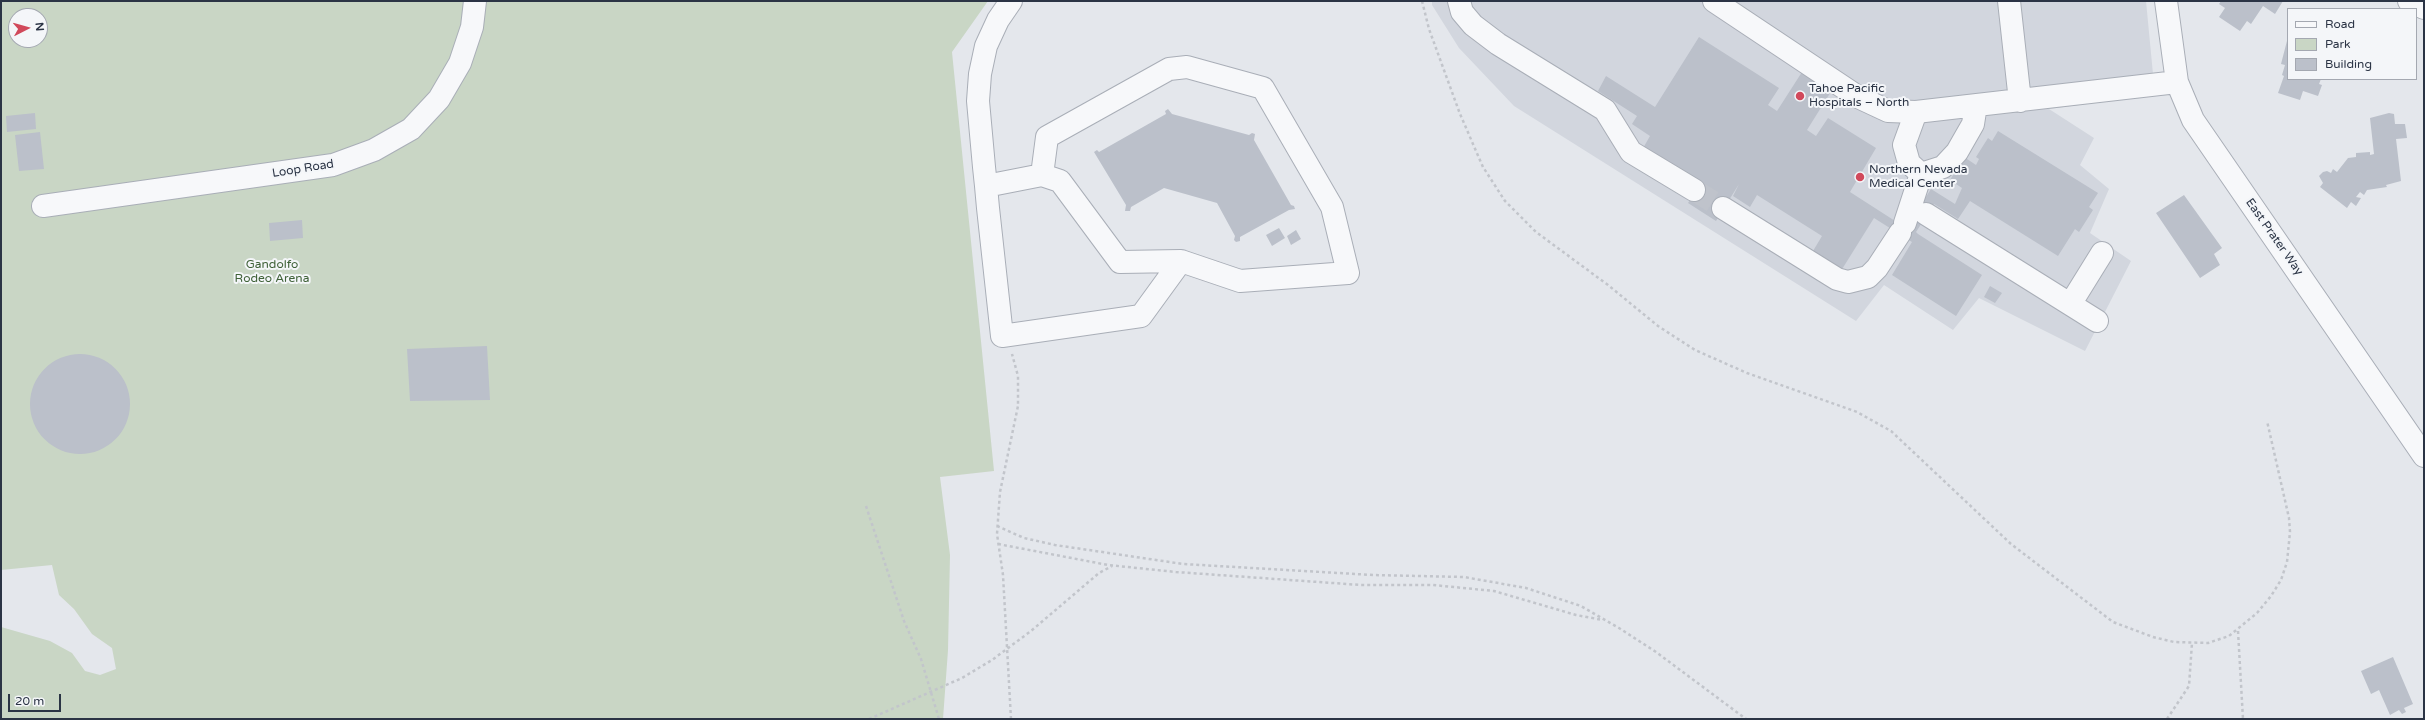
<!DOCTYPE html>
<html>
<head>
<meta charset="utf-8">
<style>
	body { margin:0 }
	#map { position:relative; width:2425px; height:720px; overflow:hidden; background:#e4e7ec; font-family:"Varela Round",sans-serif }
	canvas { display:block }
	.frame { position:absolute; inset:0; border:2px solid #2b3445; pointer-events:none }
	.legend { position:absolute; left:2287px; top:8px; width:130px; height:72px; box-sizing:border-box; background:#f4f6f9; border:1px solid #a4a8b1; margin:0; padding:5px 7px; list-style:none; font-size:12px; color:#2b3445 }
	.legend li { display:flex; align-items:center; gap:8px; height:20px }
	.legend b { width:20px; border:1px solid #a4a8b1 }
	.north { position:absolute; left:8px; top:8px; width:40px; height:40px; box-sizing:border-box; background:#f4f6f9; border:1px solid #a4a8b1; border-radius:50%; rotate:84deg; font-size:11px; font-weight:700; line-height:16px; text-align:center; color:#2b3445 }
	.north::after { content:''; display:block; margin:auto; width:14px; height:18px; background:#d1495b; clip-path:polygon(50% 0,100% 100%,50% 72%,0 100%) }
	.scale { position:absolute; left:8px; top:694px; width:53px; height:18px; box-sizing:border-box; border:2px solid #2b3445; border-top:0; padding-left:5px; font-size:12px; line-height:14px; white-space:nowrap; color:#2b3445; -webkit-text-stroke:3px #f4f6f9; paint-order:stroke }
</style>
</head>
<body>
<div id="map">
<canvas width="2425" height="720"></canvas>
<div class="frame"></div>
<ul class="legend">
<li><b style="height:5px;background:#f7f8fa"></b>Road</li>
<li><b style="height:11px;background:#c9d6c5"></b>Park</li>
<li><b style="height:11px;background:#bbc0ca"></b>Building</li>
</ul>
<div class="north">N</div>
<div class="scale">20 m</div>
</div>
<script>
const g = document.querySelector('canvas').getContext('2d');
g.lineJoin = 'round';
function paint(path, color) { g.fillStyle = color; g.fill(path, 'evenodd'); }
const shape = rows => new Path2D(rows.map(r => 'M' + r).join(''));
function trace(path, color, width, dash) { g.strokeStyle = color; g.lineWidth = width; g.lineCap = dash ? 'butt' : 'round'; g.setLineDash(dash || []); g.stroke(path); }
function drawText(font, color, halo, rows, align = 'center') {
  g.font = font + ' "Varela Round",sans-serif'; g.lineWidth = 4; g.setLineDash([]); g.textBaseline = 'middle'; g.strokeStyle = halo; g.fillStyle = color; for (const [text, x, y, turn = 0] of rows) {
    g.save(); g.translate(x, y); g.rotate((+turn || 0) * Math.PI / 180); g.textAlign = isNaN(turn) ? turn : align; if (halo) g.strokeText(text, 0, 0); g.fillText(text, 0, 0); g.restore();
  }
}
const built = shape([
	[1432,1,2146,1,2155,95,2049,109,2094,138,2080,165,2109,189,2090,233,2131,261,2085,351,1979,298,1953,330,1884,285,1856,321,1514,106,1459,48,1432,5]
]);
const green = shape([
	[1,1,988,1,952,52,994,471,940,477,950,555,948,650,943,719,1,719,1,627,50,641,72,653,85,671,100,675,116,669,112,648,92,634,74,609,59,595,52,565,1,570],
	[16,16,40,16,40,40,16,40]
]);
const building = shape([
	[2221,1,2283,1,2275,14,2263,6,2251,24,2247,21,2240,31,2219,17,2225,8,2219,4],
	[1699,37,1779,88,1768,105,1777,111,1802,72,1832,90,1807,130,1816,136,1828,118,1876,148,1850,192,1906,228,1931,189,1955,204,1962,188,1950,180,1964,157,1976,165,1979,159,1976,157,1988,138,1992,141,1998,131,2098,193,2089,207,2093,210,2079,232,2075,229,2058,256,1970,201,1958,219,1934,204,1916,232,1918,234,1982,275,1956,316,1892,275,1912,242,1874,218,1839,274,1810,256,1822,236,1757,195,1750,207,1733,196,1739,184,1716,221,1688,203,1699,186,1642,150,1650,136,1632,124,1637,116,1598,91,1606,76,1655,107],
	[2288,37,2288,79,2321,79,2319,84,2322,85,2318,96,2303,91,2300,100,2278,93,2284,76,2282,75,2285,65,2281,64],
	[1168,109,1172,114,1249,135,1252,133,1255,134,1254,140,1291,205,1294,206,1295,209,1289,210,1240,237,1240,241,1236,242,1234,240,1235,236,1217,203,1164,188,1131,207,1130,211,1125,211,1126,205,1094,152,1097,150,1099,152,1166,114,1165,111],
	[35,113,36,129,7,132,6,116],
	[2389,113,2394,114,2395,124,2405,124,2407,138,2396,139,2401,181,2386,185,2387,187,2367,190,2364,195,2360,192,2356,197,2361,198,2356,206,2351,202,2347,208,2320,187,2323,183,2319,176,2323,172,2327,171,2331,173,2333,169,2337,172,2348,158,2356,157,2356,153,2370,152,2370,155,2374,154,2370,118],
	[40,132,44,169,19,171,15,135],
	[2184,195,2222,248,2214,254,2220,265,2200,278,2156,213],
	[302,220,303,238,270,241,269,223],
	[1279,228,1285,238,1272,246,1266,235],
	[1296,230,1301,239,1291,245,1287,236],
	[1990,286,2002,293,1995,303,1984,297],
	[487,346,490,400,410,401,407,349],
	'30 404a50 50 0 1 1 100 0a50 50 0 1 1-100 0Z',
	[2393,657,2413,704,2404,708,2406,712,2402,714,2399,710,2390,715,2379,690,2371,694,2361,671]
]);
const minorTunnel = shape([
	[1694,190,1723,208]
]);
const path = shape([
	[1422,1,1429,29,1460,114,1483,167,1505,201,1536,232,1608,285,1658,326,1695,350,1747,373,1857,412,1891,431,2011,544,2113,622,2153,637,2174,642,2208,643,2229,636,2257,613,2271,596,2281,580,2287,562,2290,532,2289,518,2267,421],
	[866,506,904,621,921,659,939,719],
	[997,526,1024,538,1055,545,1183,564,1373,575,1464,577,1526,588,1581,606,1619,628,1656,652,1746,719],
	[998,544,1108,565,1176,572,1361,585,1433,585,1494,591,1576,615,1603,620],
	[2238,631,2243,719],
	[869,719,962,678,992,660,1031,631,1099,573,1112,566],
	[1011,719,1003,575,997,534,1000,492,1018,406,1018,376,1012,354],
	[2167,719,2189,686,2192,643]
]);
const minor = shape([
	[1459,1,1462,12,1473,25,1498,44,1605,110,1631,152,1694,190],
	[1714,1,1858,97,1888,111,1916,112,2177,82],
	[2009,1,2020,101],
	[2166,1,2177,82,2193,120,2424,456],
	[2409,1,2424,8],
	[1916,112,1904,145,1909,163,1921,174],
	[1042,175,1060,181,1120,262,1181,261],
	[986,186,1042,175,1047,137,1169,69,1187,67,1263,88,1332,207,1348,273,1240,281,1181,261,1141,316,1002,336,988,208,986,186,984,167,978,101,980,74,986,46,998,20,1011,1],
	[43,206,333,165,374,150,411,129,439,99,460,63,472,27,475,1],
	[1723,208,1837,279,1848,282,1868,277,1877,268,1900,233],
	[1926,214,2097,321],
	[1905,223,1921,174,1943,167,1957,152,1973,124,1976,105],
	[2071,303,2102,253]
]);
const markers = [
	[1800,96,5,"#d1495b"],
	[1860,177,5,"#d1495b"]
];
const poiNames = [
	["Tahoe Pacific",1809,89],
	["Hospitals – North",1809,103],
	["Northern Nevada",1869,170],
	["Medical Center",1869,184]
];
const streetNames = [
	["Loop Road",303,169,-9],
	["East Prater Way",2274,237,55]
];
const parkNames = [
	["Gandolfo",272,265],
	["Rodeo Arena",272,279]
];
paint(built, '#d2d6de');
paint(green, '#c9d6c5');
paint(building, '#bbc0ca');
trace(minorTunnel, '#bfc3cb', 22, [22, 11]);
trace(minor, '#a9aeb7', 24);
trace(path, '#c2c5cb', 2.5, [3, 3]);
trace(minor, '#f7f8fa', 22);
for (const [x, y, r, color] of markers) { const dot = new Path2D(); dot.arc(x, y, r, 0, 2 * Math.PI); g.fillStyle = color; g.fill(dot); trace(dot, '#f4f6f9', 1.5); }
drawText('12px', '#2b3445', '#f4f6f9', poiNames, 'left');
drawText('12px', '#2b3445', '#f4f6f9', streetNames);
drawText('12px', '#3f6138', '#f4f6f9', parkNames);
</script>
</body>
</html>
